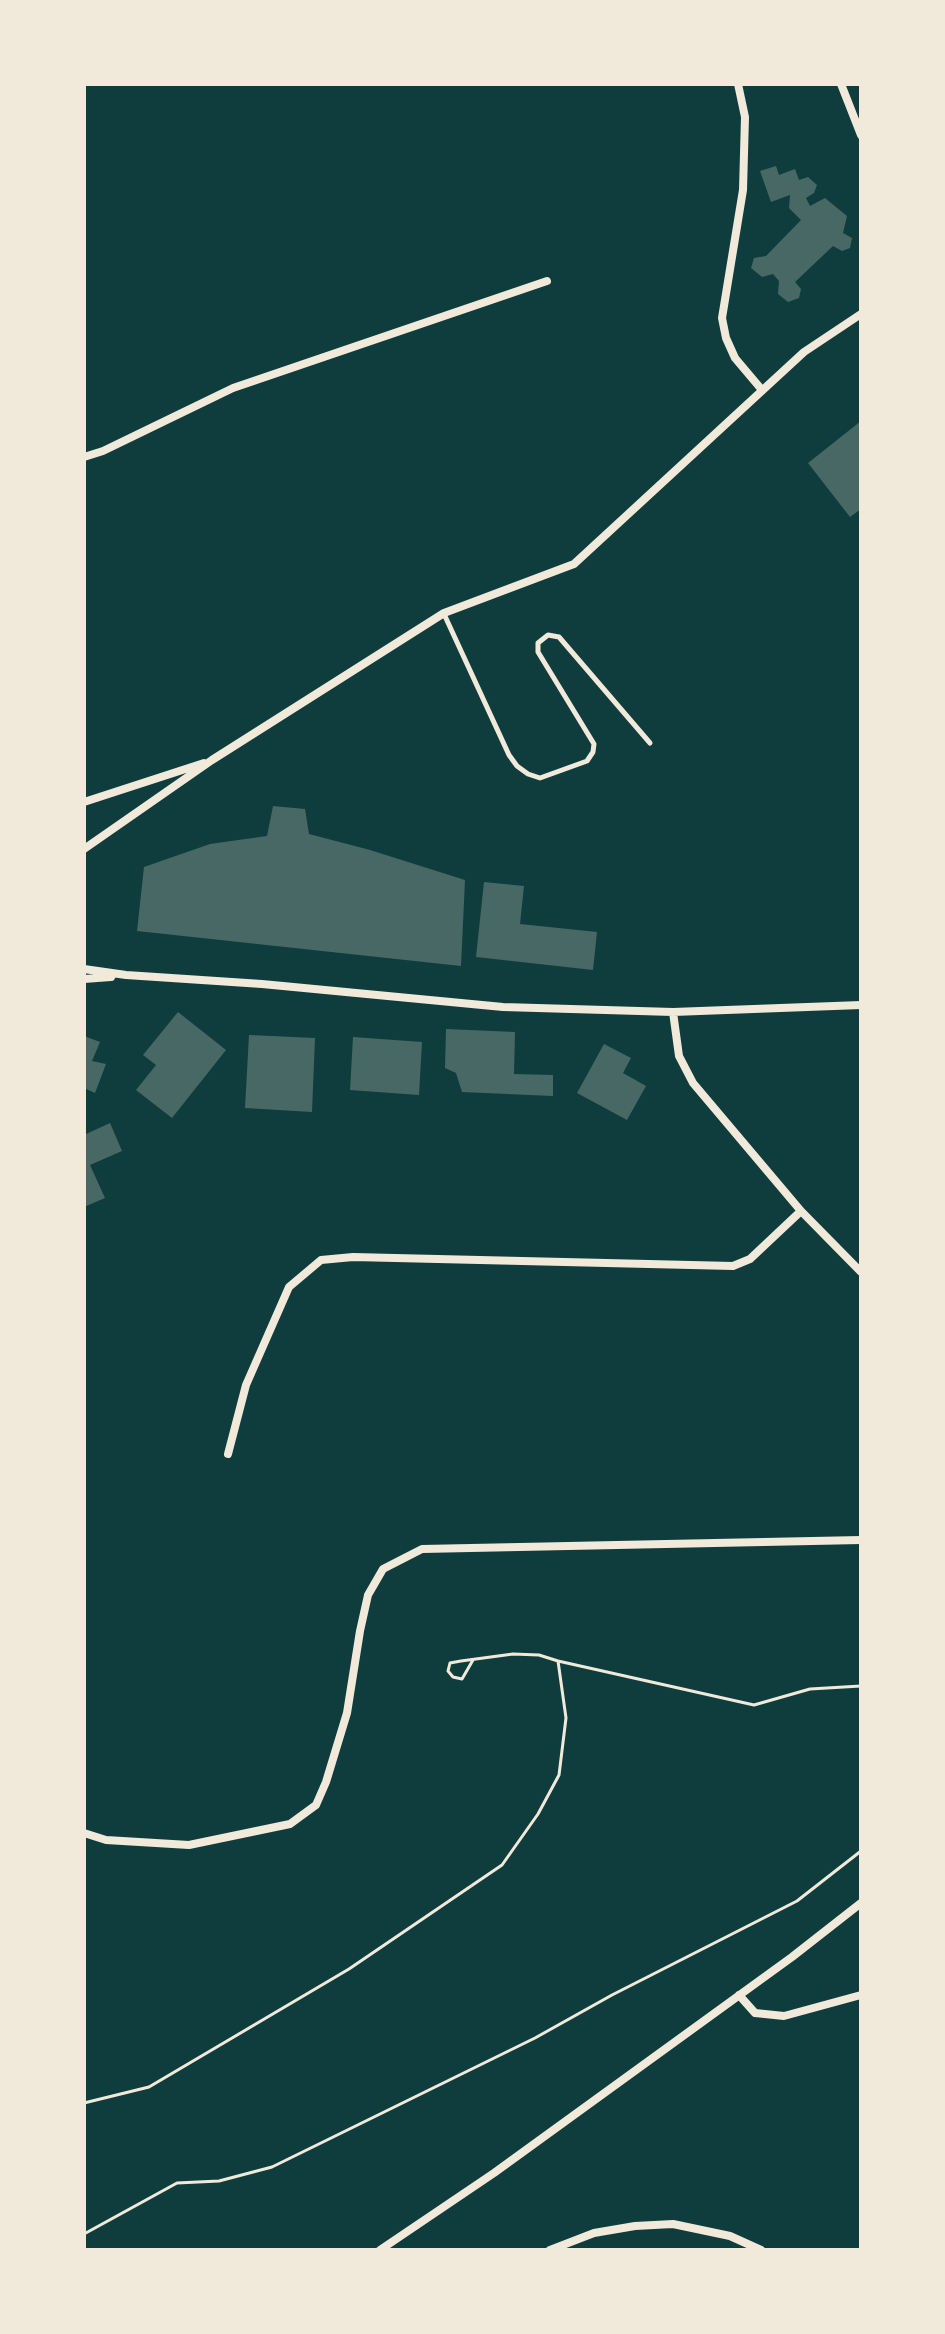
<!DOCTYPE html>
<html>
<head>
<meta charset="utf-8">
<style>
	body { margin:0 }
	#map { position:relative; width:945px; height:2334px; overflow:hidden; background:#0f3d3e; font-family:Cabin,sans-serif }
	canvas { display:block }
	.frame { position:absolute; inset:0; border:86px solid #f1e9da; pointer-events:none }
</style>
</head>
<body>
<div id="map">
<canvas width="945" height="2334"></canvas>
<div class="frame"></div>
</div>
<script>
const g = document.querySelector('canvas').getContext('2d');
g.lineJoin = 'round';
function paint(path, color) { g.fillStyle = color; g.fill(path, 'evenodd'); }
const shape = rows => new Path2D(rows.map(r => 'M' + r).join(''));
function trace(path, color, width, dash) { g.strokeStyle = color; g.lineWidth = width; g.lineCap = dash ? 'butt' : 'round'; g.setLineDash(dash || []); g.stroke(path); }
const building = shape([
	[776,166,779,175,795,169,799,180,808,177,817,185,814,193,806,198,810,206,825,198,847,216,843,233,852,238,850,248,842,251,833,246,795,282,801,289,799,298,788,302,778,294,779,281,773,274,762,277,751,268,754,258,766,256,801,220,789,208,790,195,771,202,760,171],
	[861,421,861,509,850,517,808,463],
	[273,806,305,809,309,834,370,850,465,880,461,966,137,931,144,867,210,844,267,836],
	[484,882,524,886,520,924,597,932,593,970,476,957],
	[178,1012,226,1050,172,1118,136,1090,156,1065,143,1055],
	[446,1029,515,1032,514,1074,553,1075,553,1096,462,1092,456,1073,445,1068],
	[249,1035,315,1038,312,1112,245,1108],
	[84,1036,100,1042,92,1061,106,1064,95,1093,84,1088],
	[353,1037,422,1042,419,1095,350,1090],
	[604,1044,631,1058,623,1073,646,1086,627,1120,577,1093],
	[110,1123,122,1151,90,1165,105,1198,84,1207,84,1135]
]);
const path = shape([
	[473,1660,462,1679,453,1677,448,1671,450,1663,461,1661,513,1654,539,1655,558,1661],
	[84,2103,149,2087,349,1969,502,1865,538,1814,559,1775,566,1718,558,1661,754,1705,810,1689,861,1686],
	[84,2234,177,2183,219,2181,272,2167,535,2038,612,1995,797,1901,861,1851]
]);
const service = shape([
	[444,614,509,755,517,766,528,774,540,778,587,761,593,752,594,744,538,652,538,643,548,635,559,637,650,743]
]);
const minor = shape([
	[738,84,745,117,743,190,722,318,726,338,735,358,762,390],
	[841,84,861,135],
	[84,457,103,451,233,388,547,281],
	[84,802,204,763],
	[84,849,212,760,444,613,574,564,804,352,861,314],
	[84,969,126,975,262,984,503,1007,673,1012,861,1005],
	[84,979,111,977],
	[673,1012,679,1056,693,1083,801,1211,861,1272],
	[228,1454,246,1385,289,1287,321,1260,353,1257,733,1266,750,1259,801,1211],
	[84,1833,106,1840,189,1845,290,1824,316,1805,326,1782,347,1713,360,1631,368,1595,383,1569,422,1549,861,1540],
	[739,1995,755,2013,784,2016,861,1995],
	[380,2250,494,2173,792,1957,861,1903],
	[550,2250,594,2233,635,2226,673,2224,730,2236,761,2250]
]);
paint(building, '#486865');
trace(path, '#f1e9da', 3);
trace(service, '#f1e9da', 5);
trace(minor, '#f1e9da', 8);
</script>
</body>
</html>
